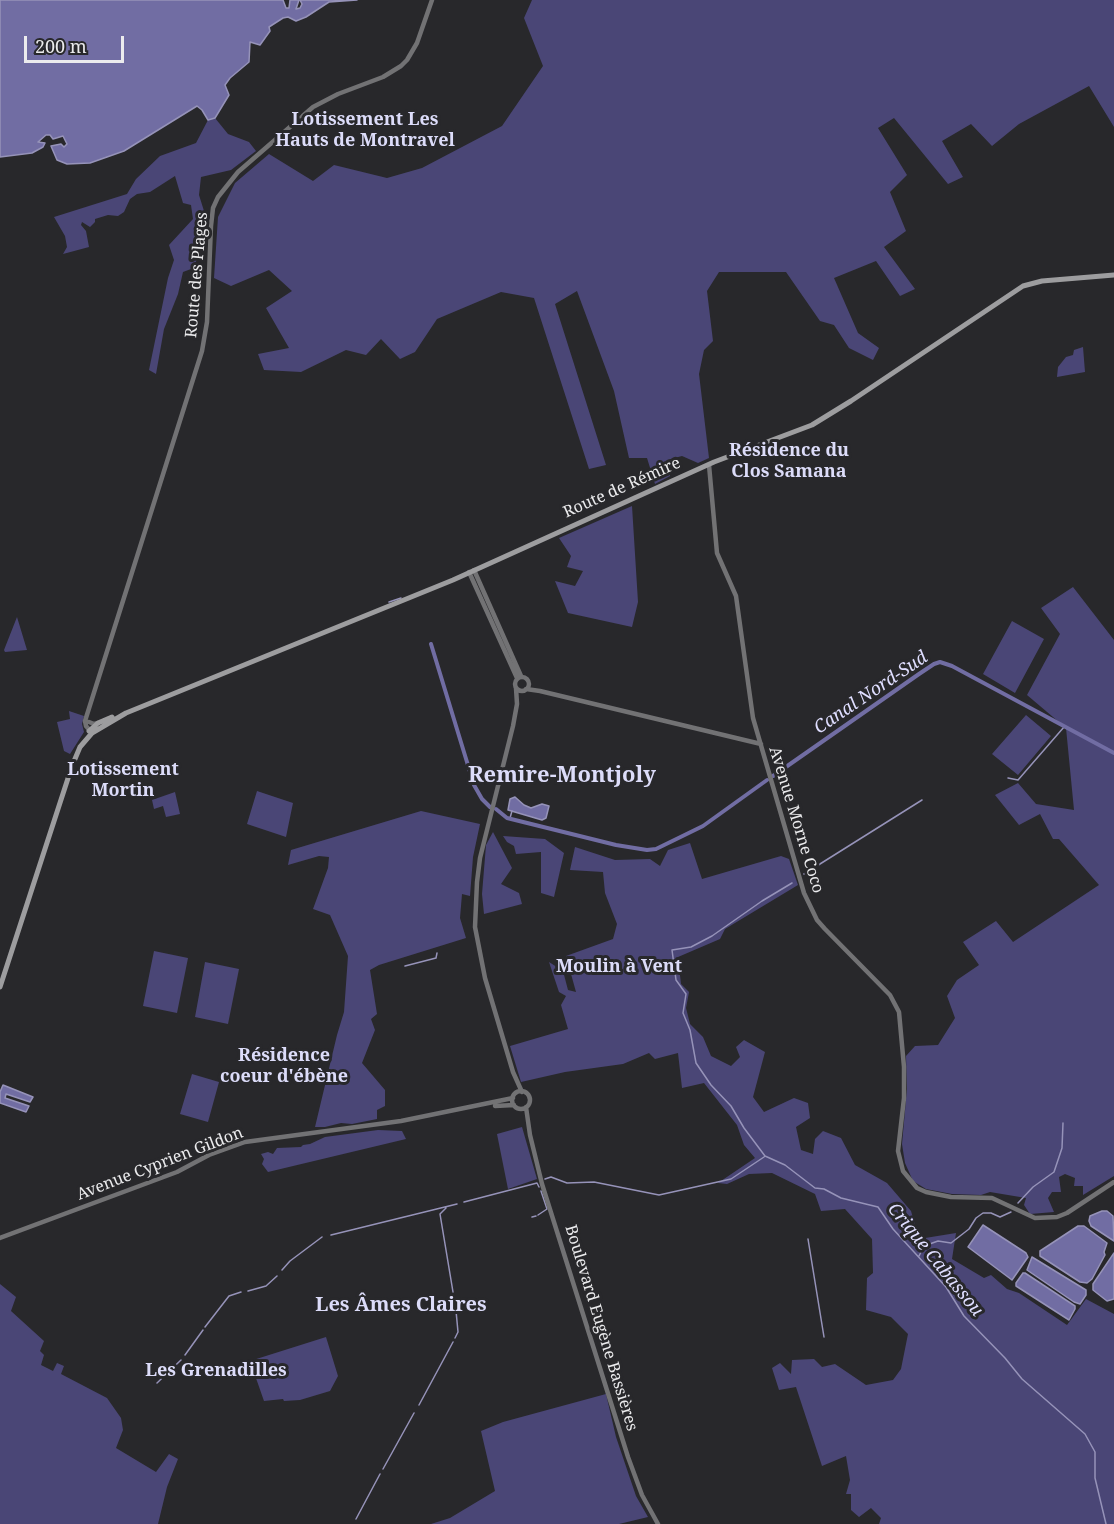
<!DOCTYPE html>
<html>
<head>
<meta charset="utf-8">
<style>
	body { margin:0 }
	#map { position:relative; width:1114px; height:1524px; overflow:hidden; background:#28282b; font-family:"Noto Serif",serif }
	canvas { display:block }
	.scale { position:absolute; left:24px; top:36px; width:100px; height:27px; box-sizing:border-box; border:3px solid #ebebed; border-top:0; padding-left:8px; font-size:18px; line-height:21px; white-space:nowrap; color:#ebebed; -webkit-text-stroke:4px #28282b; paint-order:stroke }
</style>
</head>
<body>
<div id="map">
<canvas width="1114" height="1524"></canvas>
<div class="scale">200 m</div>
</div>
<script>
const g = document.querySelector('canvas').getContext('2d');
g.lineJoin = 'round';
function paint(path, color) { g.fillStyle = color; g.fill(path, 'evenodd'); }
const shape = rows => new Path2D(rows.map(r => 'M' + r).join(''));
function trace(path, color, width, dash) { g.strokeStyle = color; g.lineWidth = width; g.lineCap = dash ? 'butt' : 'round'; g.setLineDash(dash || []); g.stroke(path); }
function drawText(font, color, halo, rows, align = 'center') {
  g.font = font + ' "Noto Serif",serif'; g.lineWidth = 6; g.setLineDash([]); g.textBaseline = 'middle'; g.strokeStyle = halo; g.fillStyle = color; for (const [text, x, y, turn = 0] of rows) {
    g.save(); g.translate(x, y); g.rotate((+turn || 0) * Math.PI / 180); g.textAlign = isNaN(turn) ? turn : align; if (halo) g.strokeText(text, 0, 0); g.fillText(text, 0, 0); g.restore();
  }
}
const green = shape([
	[532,0,1114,0,1114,127,1089,86,1019,124,992,146,971,124,942,141,963,177,948,184,894,118,878,128,907,175,890,192,906,231,884,247,915,289,900,296,876,261,834,278,858,333,879,348,873,360,849,348,834,325,820,321,786,272,719,272,707,291,713,341,704,350,699,374,709,458,698,463,682,456,667,460,670,476,655,484,647,458,629,458,614,391,577,291,555,304,606,465,589,469,534,298,501,292,437,319,415,352,400,359,381,339,366,355,346,350,301,372,264,370,258,354,289,348,266,308,292,291,269,270,231,286,214,278,218,217,235,183,269,154,313,181,334,165,387,178,422,168,502,126,543,66,524,18],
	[215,118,228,134,249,142,256,151,231,170,201,177,199,195,204,211,205,248,191,269,183,272,178,294,164,329,156,374,149,370,168,278,174,260,169,245,193,219,191,205,183,203,175,176,150,192,137,194,130,199,124,212,118,216,108,215,95,219,95,222,90,227,82,222,81,225,86,231,89,247,63,254,67,247,65,236,54,217,127,194,136,179,160,156,196,143,208,120],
	[1083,347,1085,372,1057,377,1058,367,1066,357,1073,355,1074,350],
	[632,506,638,602,632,627,568,613,555,581,575,586,583,571,567,567,571,556,559,538],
	[1073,587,1114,640,1114,1176,1083,1195,1083,1186,1074,1186,1075,1178,1065,1174,1059,1177,1061,1192,1052,1192,1048,1198,1054,1212,1030,1214,1024,1205,1026,1198,990,1192,981,1195,952,1194,926,1189,913,1181,905,1163,902,1144,907,1089,906,1056,915,1046,938,1045,955,1018,947,996,957,980,979,965,963,942,996,921,1013,942,1099,885,1059,839,1053,839,1040,814,1019,825,995,795,1018,783,1036,804,1074,810,1066,728,1027,695,1060,634,1041,608],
	[17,617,27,650,5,652,4,650],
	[1012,621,1044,639,1015,693,983,674],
	[69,711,84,716,82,724,84,732,70,754,64,751,57,722,70,719],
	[1026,715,1051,736,1018,775,992,754],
	[257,791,293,803,286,837,247,824],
	[175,792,180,814,166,817,163,806,154,809,152,800],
	[421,811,480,824,473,857,470,896,462,894,460,918,466,938,379,965,370,970,377,1014,371,1019,375,1030,362,1063,385,1090,385,1106,377,1110,377,1119,352,1124,341,1123,325,1127,315,1127,337,1035,344,1012,348,956,330,915,313,909,328,868,329,857,319,856,288,865,291,850],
	[493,832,512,868,501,884,519,893,522,904,484,914,482,894,486,845],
	[503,836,545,839,564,853,554,897,541,893,541,852,516,854,514,846,507,842],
	[690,843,702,879,781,856,789,859,798,885,725,929,720,939,678,957,681,984,689,992,686,1008,690,1024,703,1037,711,1056,731,1066,740,1057,736,1047,744,1040,765,1052,753,1097,764,1112,794,1098,808,1103,810,1118,796,1127,801,1150,813,1154,815,1139,823,1131,841,1138,855,1165,887,1183,911,1211,919,1239,956,1233,952,1259,984,1278,991,1275,1007,1289,1019,1293,1067,1325,1086,1299,1114,1314,1114,1524,879,1524,881,1518,871,1508,859,1517,851,1510,851,1494,846,1494,850,1480,846,1456,822,1466,796,1387,779,1390,772,1368,780,1363,791,1374,792,1360,814,1359,822,1367,835,1364,866,1385,893,1380,901,1369,908,1334,891,1317,866,1310,867,1278,873,1273,872,1239,845,1209,821,1211,815,1194,772,1173,749,1174,727,1184,718,1183,755,1158,744,1145,737,1125,704,1083,682,1088,678,1053,655,1059,649,1053,623,1064,565,1072,521,1082,510,1046,568,1029,561,1005,566,996,559,992,549,962,563,971,568,990,576,992,566,956,613,939,617,924,605,893,603,872,570,870,575,847,615,860,650,859,660,866,668,850],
	[154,951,188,958,177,1013,143,1006],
	[205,962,239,969,228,1024,195,1017],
	[192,1074,219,1082,208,1122,180,1114],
	[522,1127,537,1179,508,1189,497,1134],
	[378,1130,402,1131,406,1139,268,1172,262,1164,264,1159,261,1154,268,1152,273,1154,277,1148,301,1147,303,1145,310,1144,325,1137],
	[0,1284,16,1297,11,1311,44,1341,40,1351,44,1355,41,1365,53,1371,57,1363,64,1366,61,1374,107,1398,121,1418,123,1430,116,1448,156,1472,169,1454,178,1459,167,1487,158,1524,0,1524],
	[326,1337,338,1376,330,1391,300,1400,284,1401,283,1399,264,1401,250,1361],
	[606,1394,616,1437,636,1496,648,1517,619,1524,431,1524,450,1518,495,1491,481,1431,503,1422]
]);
const water = shape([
	[0,0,283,0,286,8,289,8,290,0,299,0,296,9,300,8,302,4,300,0,357,0,329,2,306,17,296,21,288,17,283,18,269,27,270,31,260,45,250,42,249,62,230,78,225,85,229,95,215,118,208,120,202,110,197,106,124,151,90,163,67,164,57,160,51,146,61,144,64,147,67,144,63,136,53,139,50,135,46,135,38,142,45,143,43,147,32,153,0,157,0,0],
	[515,797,524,805,531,808,542,804,549,806,546,818,542,820,508,810,510,799,515,797],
	[3,1085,33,1097,30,1102,6,1094,5,1098,29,1106,26,1112,0,1103,0,1092,3,1085],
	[1102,1211,1107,1211,1113,1216,1114,1241,1091,1226,1089,1221,1090,1216,1102,1211],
	[983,1225,1026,1253,1028,1257,1012,1280,968,1247,983,1225],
	[1078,1226,1084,1226,1107,1243,1104,1252,1105,1255,1092,1279,1087,1283,1080,1282,1040,1256,1040,1251,1078,1226],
	[1114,1253,1114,1299,1107,1301,1093,1290,1093,1284,1114,1253],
	[1032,1257,1086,1290,1086,1295,1080,1304,1074,1302,1027,1270,1032,1257],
	[1023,1273,1025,1273,1075,1306,1075,1309,1069,1320,1016,1286,1016,1283,1023,1273]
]);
const stream = shape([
	[389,602,401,598],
	[1008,778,1018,780,1064,727],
	[510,818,512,811],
	[804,874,922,800],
	[792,883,762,901,712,936,691,947,672,950,676,980,686,994,683,1013,690,1030,696,1063,711,1085,731,1106,744,1128,765,1156,785,1165,815,1188,824,1189,841,1198,878,1207,893,1229,946,1287,964,1316,1005,1358,1022,1379,1085,1434,1095,1452,1095,1478,1106,1524],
	[405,966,436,958,437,953],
	[545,1179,551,1177,567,1183,594,1182,659,1195,731,1179,764,1157],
	[464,1202,537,1183,539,1187],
	[1018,1203,1033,1187,1054,1172,1062,1148,1063,1123],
	[446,1208,440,1214,453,1292],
	[538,1215,547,1209,541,1191],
	[532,1217,536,1216],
	[331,1235,457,1204],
	[808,1239,824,1337],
	[919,1256,924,1246,938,1241,951,1243,969,1229,976,1218,983,1213,991,1213,1000,1217,1011,1212],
	[282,1270,290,1261,322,1237],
	[248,1291,266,1286,277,1276],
	[455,1300,458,1332,455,1338],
	[205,1327,229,1296,241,1292],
	[185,1355,203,1330],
	[157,1383,181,1360],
	[419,1405,453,1342],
	[383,1469,414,1413],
	[356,1519,380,1474]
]);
const canal = shape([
	[431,644,474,785,482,799,490,807],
	[773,776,919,674,934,664,940,662,952,666,1114,753],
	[496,809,507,818,616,845,647,850,656,849,703,826,767,780]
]);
const tertiary = shape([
	[709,465,717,553,736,596,753,718,804,893,817,920,825,929,890,995,899,1012,904,1067,904,1098,898,1151,903,1171,917,1188,926,1192,951,1197,992,1198,1035,1218,1057,1217,1067,1213,1114,1182],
	[474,570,521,676],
	[469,572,517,678],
	'515 684a7 7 0 1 1 14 0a7 7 0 1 1-14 0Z',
	[516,688,517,704,513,726,480,858,477,882,475,927,485,978,513,1072,522,1092],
	[526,689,540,691,761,744],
	[89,722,94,724,98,723],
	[92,733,86,726,85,721,202,351,207,322,211,226,213,208,218,197,238,172,313,107,338,94,383,77,401,66,407,60,417,43,432,0],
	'512 1100a9 9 0 1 1 18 0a9 9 0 1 1-18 0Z',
	[495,1106,514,1105],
	[526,1107,530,1135,542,1184,628,1457,642,1495,658,1524],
	[0,1238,177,1172,209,1155,245,1142,401,1121,513,1098]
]);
const secondary = shape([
	[89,731,98,723,112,717],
	[0,987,72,766,80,747,92,733,126,713,453,580,714,462,812,425,851,401,1023,286,1042,281,1114,275]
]);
const streetNames = [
	["Route des Plages",197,275,-85],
	["Route de Rémire",622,488,-24],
	["Avenue Morne Coco",796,820,73],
	["Avenue Cyprien Gildon",160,1164,-21],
	["Boulevard Eugène Bassières",601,1328,73]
];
const neighbourhoodNames = [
	["Lotissement Les",365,120],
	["Hauts de Montravel",365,141],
	["Résidence du",789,451],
	["Clos Samana",789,472],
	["Lotissement",123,770],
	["Mortin",123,791],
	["Moulin à Vent",619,967],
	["Résidence",284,1056],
	["coeur d'ébène",284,1077],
	["Les Grenadilles",216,1371]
];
const waterNames = [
	["Canal Nord-Sud",871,693,-34],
	["Crique Cabassou",935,1260,51]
];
const quarterNames = [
	["Les Âmes Claires",401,1305]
];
const districtNames = [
	["Remire-Montjoly",562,776]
];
paint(green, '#4a4676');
paint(water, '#716da3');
trace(water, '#9693b9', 1.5);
trace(stream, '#9693b9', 1.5);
trace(canal, '#716da3', 4);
trace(tertiary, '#727274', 4.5);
trace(secondary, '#9d9d9f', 5);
drawText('16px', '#ebebed', '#28282b', streetNames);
drawText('bold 18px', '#dcdcf9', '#28282b', neighbourhoodNames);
drawText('italic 18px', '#dfdeff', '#28282b', waterNames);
drawText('bold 20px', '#dcdcf9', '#28282b', quarterNames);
drawText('bold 22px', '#dcdcf9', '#28282b', districtNames);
</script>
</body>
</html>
